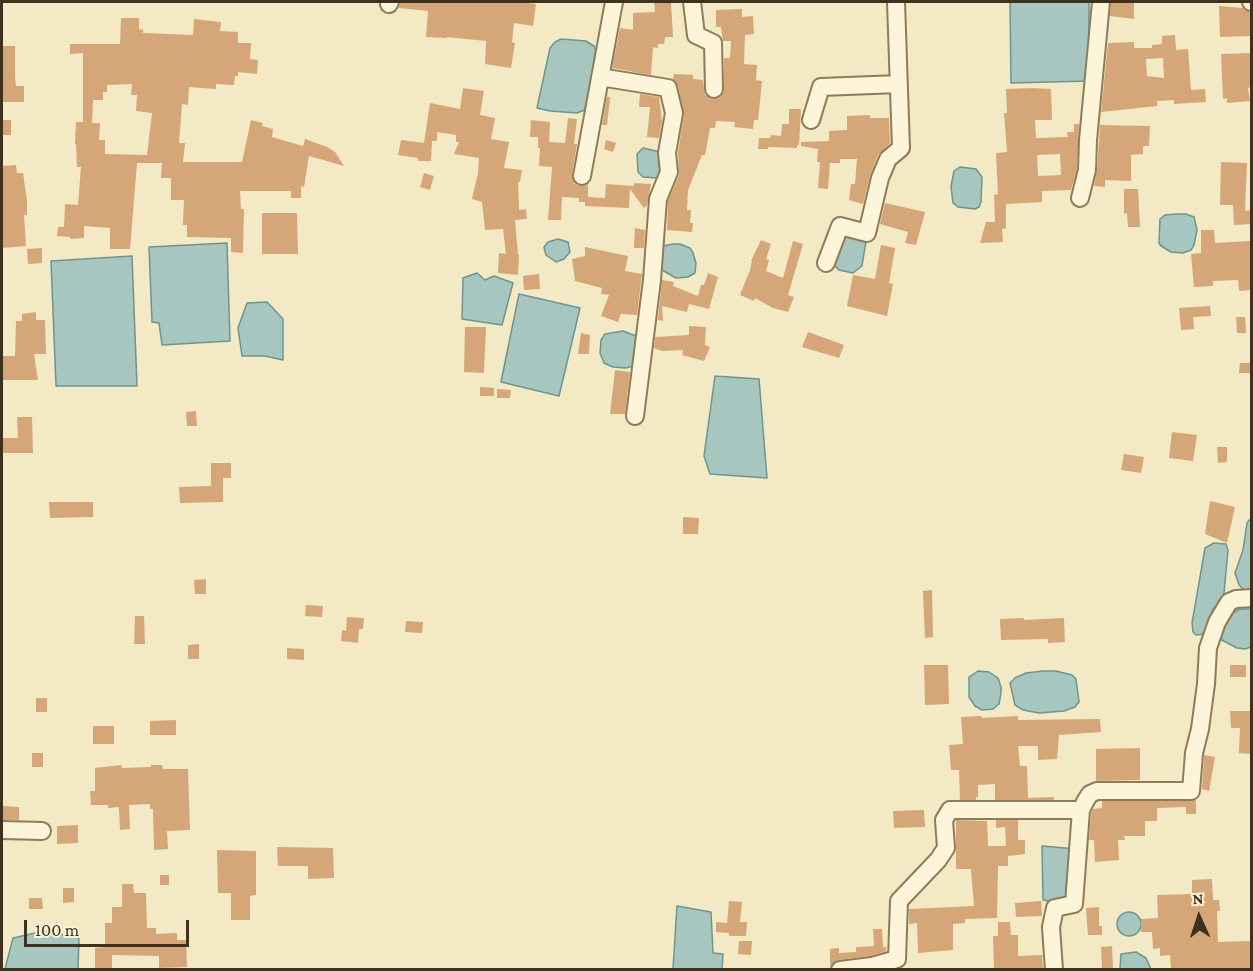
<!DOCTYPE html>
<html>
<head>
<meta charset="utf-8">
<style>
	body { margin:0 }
	#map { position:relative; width:1253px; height:971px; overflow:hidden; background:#f3e9c5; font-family:"Crimson Pro",serif }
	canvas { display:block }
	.frame { position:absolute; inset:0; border:3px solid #3f311e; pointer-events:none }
	.north { position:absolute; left:1169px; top:887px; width:60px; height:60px; -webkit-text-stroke:4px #f9f2d5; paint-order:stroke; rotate:357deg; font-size:16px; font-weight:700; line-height:24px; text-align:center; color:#3f311e }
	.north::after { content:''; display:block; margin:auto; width:21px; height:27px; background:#3f311e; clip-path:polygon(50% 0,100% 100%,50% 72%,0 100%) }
	.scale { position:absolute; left:24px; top:920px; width:165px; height:27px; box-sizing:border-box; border:3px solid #3f311e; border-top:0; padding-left:8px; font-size:18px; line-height:21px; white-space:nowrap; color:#3f311e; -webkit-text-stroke:4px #f9f2d5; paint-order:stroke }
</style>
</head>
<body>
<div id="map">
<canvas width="1253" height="971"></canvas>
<div class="frame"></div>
<div class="north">N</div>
<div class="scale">100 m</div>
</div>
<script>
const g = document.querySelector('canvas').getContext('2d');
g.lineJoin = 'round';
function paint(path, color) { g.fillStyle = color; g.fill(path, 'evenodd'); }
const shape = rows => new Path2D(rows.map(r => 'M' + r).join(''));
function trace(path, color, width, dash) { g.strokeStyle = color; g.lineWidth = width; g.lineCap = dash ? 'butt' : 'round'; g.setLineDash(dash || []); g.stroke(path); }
const water = shape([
	[1010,2,1089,2,1089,81,1011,83,1010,2],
	[561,39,586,41,594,46,596,51,597,73,590,108,577,113,550,111,537,108,550,48,555,42,561,39],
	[643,148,660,152,664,173,658,178,643,177,638,172,637,154,643,148],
	[960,167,976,169,982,177,981,202,979,207,975,209,958,207,953,203,951,187,954,171,960,167],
	[1177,214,1186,214,1194,217,1197,230,1194,245,1191,250,1183,253,1171,252,1161,246,1159,243,1160,219,1165,215,1177,214],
	[842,235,865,238,866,241,862,266,853,273,839,270,833,264,842,235],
	[558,239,568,242,570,252,564,259,556,262,546,255,544,247,548,242,558,239],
	[227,243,230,341,162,345,159,323,152,322,149,247,227,243],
	[673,244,680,244,690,248,693,253,696,263,695,273,688,277,676,278,662,270,660,252,663,246,673,244],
	[132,256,137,386,56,386,51,261,132,256],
	[477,273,485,280,494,276,513,283,502,325,462,319,463,278,477,273],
	[519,294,580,308,559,396,501,382,519,294],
	[267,302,283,319,283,360,265,356,242,356,238,328,247,303,267,302],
	[623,331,636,336,639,341,636,359,633,366,626,368,613,367,604,363,600,353,601,340,605,334,623,331],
	[715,376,759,379,767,478,710,474,704,456,715,376],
	[1251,518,1251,591,1244,590,1239,585,1235,573,1243,550,1247,523,1251,518],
	[1214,543,1226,544,1228,550,1224,593,1223,599,1213,609,1205,634,1196,635,1193,632,1192,623,1204,554,1205,548,1214,543],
	[1240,609,1251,609,1251,647,1245,649,1237,648,1218,638,1229,615,1240,609],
	[978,671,989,672,998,678,1001,687,1001,693,999,704,993,709,982,710,975,706,969,697,969,677,978,671],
	[1043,671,1056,671,1072,675,1076,679,1079,702,1075,707,1064,711,1039,713,1023,710,1015,705,1010,683,1015,678,1026,673,1043,671],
	[1042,846,1077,849,1071,899,1061,903,1043,900,1042,846],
	[677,906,711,912,713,953,723,954,722,969,673,969,677,906],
	'1117 924a12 12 0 1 1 24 0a12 12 0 1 1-24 0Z',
	[44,931,79,938,78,969,5,969,13,938,44,931],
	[1136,952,1146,958,1151,969,1120,969,1121,954,1136,952]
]);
const building = shape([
	[400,2,518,2,536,4,533,26,514,23,512,42,515,43,511,68,485,64,486,41,447,37,447,38,426,37,428,11,399,8],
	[654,2,671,2,673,37,665,37,664,44,658,44,658,48,653,47,651,75,612,68,620,28,633,30,633,13,655,12],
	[1111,2,1134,2,1134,19,1110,16],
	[1219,6,1243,8,1251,12,1251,36,1220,37],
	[742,9,742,17,753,16,754,34,745,35,744,64,757,65,756,80,762,81,758,120,754,120,753,129,734,127,735,122,716,121,715,128,710,128,705,155,702,155,688,190,687,210,691,210,690,223,693,223,692,232,667,230,668,201,679,175,678,153,684,114,678,86,673,79,674,74,693,75,693,79,703,80,705,95,714,99,720,98,724,89,724,58,730,58,731,41,723,41,721,27,716,27,716,10],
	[121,18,139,18,139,30,143,29,143,33,193,35,194,19,221,22,220,31,238,32,238,43,251,43,250,59,258,60,257,74,238,72,238,76,235,76,234,85,216,84,216,89,189,87,188,105,182,104,179,143,185,143,183,162,242,162,251,120,263,123,262,126,273,129,272,137,303,146,305,139,327,147,335,152,344,166,309,156,304,187,301,186,301,198,291,198,291,191,240,191,241,209,244,209,243,253,231,252,231,238,187,237,187,225,183,225,184,200,171,200,171,178,161,178,162,163,137,163,130,249,110,249,110,228,84,226,84,238,70,239,70,237,57,236,58,227,64,227,65,204,78,205,81,167,77,167,76,144,75,144,76,122,83,122,83,53,70,54,70,44,120,44],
	[132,84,131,95,137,95,136,111,152,113,147,155,105,154,105,140,99,140,100,123,92,123,93,100,103,100,103,92,107,92,107,85],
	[1175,35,1176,50,1188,49,1191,90,1205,89,1206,102,1174,104,1174,100,1157,101,1157,106,1101,112,1108,43,1134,42,1134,48,1152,48,1152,45,1162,44,1162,36],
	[1163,58,1164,78,1147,76,1146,59],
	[2,46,15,46,15,77,16,86,24,86,24,102,2,102],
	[1251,53,1251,87,1248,88,1250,101,1227,103,1227,98,1223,99,1221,54],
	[463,88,484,91,480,115,495,118,491,139,509,142,504,168,522,170,520,182,518,182,519,210,526,209,527,219,515,220,518,255,519,255,518,275,498,273,499,253,506,254,503,229,485,230,482,202,472,199,478,173,479,158,454,154,459,142,456,142,456,135,437,132,437,141,432,141,431,161,418,161,418,158,398,155,401,140,424,143,430,103,460,109],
	[1033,88,1051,89,1052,120,1035,120,1036,138,1068,137,1067,132,1074,132,1074,124,1079,124,1077,169,1071,190,1042,191,1042,202,1006,204,1006,228,1002,229,1003,242,980,243,986,222,995,222,994,195,998,194,996,153,1007,152,1004,113,1007,113,1006,89],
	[1060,154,1061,175,1038,176,1037,155],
	[640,94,659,97,662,121,659,138,647,137,650,107,639,107],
	[607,97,610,97,607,125,602,125],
	[789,109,801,109,799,145,797,145,797,148,768,147,768,149,758,149,759,138,770,138,771,135,781,136,782,124,789,124],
	[870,115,870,118,889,118,890,143,878,155,870,176,863,204,849,200,851,184,855,184,857,159,840,159,840,163,830,163,828,189,818,188,820,162,817,162,818,149,801,146,801,142,829,141,829,131,847,130,847,116],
	[568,118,577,119,574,144,577,144,572,175,575,184,581,186,588,185,588,197,605,198,606,184,634,186,634,183,651,184,647,205,644,208,630,189,629,208,585,206,585,202,579,202,579,198,562,197,561,220,548,220,552,167,539,166,540,148,538,148,538,137,530,137,531,120,550,122,549,142,565,143],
	[2,120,11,120,11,135,2,135],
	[1100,125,1150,126,1149,146,1143,146,1143,154,1131,155,1131,181,1105,180,1105,187,1094,186,1097,171],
	[606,140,616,143,613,152,604,149],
	[1221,162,1247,163,1245,211,1251,210,1251,224,1234,225,1233,205,1220,205],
	[16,165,17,173,23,173,27,201,27,215,24,215,26,246,2,248,2,166],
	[424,173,434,176,430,190,420,187],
	[1124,189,1138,189,1140,227,1128,227,1127,213,1124,214],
	[885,203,925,212,916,245,905,243,908,232,880,224],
	[262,213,297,213,298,254,262,254],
	[635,228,645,230,644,248,634,248],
	[1201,230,1214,230,1215,243,1250,241,1251,290,1239,291,1238,280,1213,281,1213,286,1194,287,1191,254,1201,253],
	[761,240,771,244,766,259,769,260,766,271,783,278,793,241,803,244,788,295,794,297,788,312,773,308,755,298,754,301,740,295,750,270,752,261,751,261],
	[881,245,895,248,889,283,893,284,887,316,847,306,853,275,875,279],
	[585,247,628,256,625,271,642,274,637,315,621,314,618,322,601,316,609,295,601,294,602,288,575,281,572,259,585,256],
	[42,248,42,263,28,264,27,249],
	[708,273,718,277,709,309,689,304,687,312,662,306,663,321,658,320,662,280,674,282,673,286,698,296,701,285,704,285],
	[539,274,540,289,524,290,523,276],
	[1210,306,1211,316,1193,317,1194,329,1181,330,1179,308],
	[36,312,36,320,45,320,46,354,34,354,38,380,2,380,2,356,15,356,16,321,22,321,22,314],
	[1236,317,1245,317,1246,333,1237,333],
	[689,326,706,327,705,345,710,347,704,361,682,355,683,350,662,351,654,348,655,337,689,335],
	[465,327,486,327,484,373,464,372],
	[808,332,844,345,839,358,802,347],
	[581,333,590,335,589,354,578,354],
	[1240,363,1251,363,1251,373,1239,373],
	[615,370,630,372,625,414,610,414],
	[480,387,494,388,494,396,480,396],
	[497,389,511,390,510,398,497,398],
	[196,411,197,426,187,426,186,412],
	[17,417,32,417,33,453,2,453,2,438,18,438],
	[1172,432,1197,435,1193,461,1169,458],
	[1217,447,1227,447,1227,462,1218,463],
	[1124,454,1144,457,1141,473,1121,470],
	[211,463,231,463,231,478,223,478,223,502,180,503,179,487,211,486],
	[1210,501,1235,507,1227,543,1205,534],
	[49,502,93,502,93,517,50,518],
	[683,517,699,518,698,534,683,534],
	[206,579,206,594,195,594,194,580],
	[932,590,933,637,925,638,923,591],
	[306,605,323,606,322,617,305,616],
	[135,616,144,616,145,644,134,644],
	[347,617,364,618,363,629,359,629,358,643,341,641,342,630,346,631],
	[1024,618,1024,620,1064,618,1065,642,1048,643,1048,639,1001,640,1000,619],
	[406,621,423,622,422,633,405,632],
	[199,644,199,659,188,659,188,645],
	[287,648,304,649,304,660,287,659],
	[924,665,948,665,949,704,925,705],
	[1230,665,1246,665,1246,677,1230,677],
	[36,698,47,698,47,712,36,712],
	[1230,711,1251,711,1251,754,1239,753,1240,728,1231,728],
	[981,716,982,718,1018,716,1018,720,1100,719,1101,732,1059,735,1057,759,1038,760,1038,746,1018,746,1020,766,1027,766,1028,798,1054,797,1054,800,995,800,995,784,978,785,978,797,976,797,976,800,960,800,959,770,951,770,949,745,963,744,961,717],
	[176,720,176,735,150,735,150,721],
	[93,726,114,726,114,744,93,744],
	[1140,748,1140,780,1096,781,1096,749],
	[32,753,43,753,43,767,32,767],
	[1204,755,1215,757,1209,791,1202,789],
	[121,765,122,768,151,767,151,765,162,765,163,769,188,769,190,830,167,831,168,849,154,850,153,809,150,809,150,804,129,805,130,829,120,830,119,807,108,808,108,805,91,805,90,791,95,791,95,768],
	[1196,800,1196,814,1186,814,1186,807,1157,808,1157,821,1145,821,1145,836,1124,836,1125,840,1118,840,1119,860,1095,862,1094,840,1089,840,1091,813,1093,809,1102,808,1102,801],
	[2,806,19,807,19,820,2,820],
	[924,810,925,827,894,828,893,811],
	[956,820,987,821,988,846,1006,846,1005,827,996,828,996,820,1018,820,1018,840,1025,840,1025,854,1008,856,1008,866,998,866,997,918,965,919,965,923,953,924,953,950,918,953,917,923,909,924,909,909,974,906,971,869,956,869],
	[78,825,78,843,57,844,57,826],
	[277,847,333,848,334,878,308,879,308,866,278,866],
	[217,850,256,851,256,895,250,896,250,920,231,920,231,893,218,893],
	[160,875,169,875,169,885,160,885],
	[1212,879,1213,900,1219,900,1220,911,1217,911,1218,942,1251,941,1251,969,1171,969,1170,955,1160,956,1160,948,1153,949,1152,932,1141,932,1141,919,1158,918,1157,895,1192,894,1192,880],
	[122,884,133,884,134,893,146,893,147,928,156,928,156,934,177,933,177,940,186,940,187,967,159,968,159,956,112,955,112,969,95,969,95,948,105,947,105,923,112,923,112,907,122,907],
	[63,888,74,888,74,902,63,903],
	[29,898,42,898,43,909,29,909],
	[729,901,742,902,740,922,747,922,746,936,729,936,729,933,716,932,716,922,727,923],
	[1041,901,1042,916,1016,917,1015,903],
	[1099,907,1099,926,1102,926,1102,935,1088,935,1086,908],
	[998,922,1010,922,1011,935,1018,935,1018,956,1042,955,1043,969,1022,969,1021,968,994,969,993,936,998,936],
	[873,929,882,929,883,947,886,947,886,951,870,956,838,960,830,966,830,949,839,948,839,953,856,952,856,947,874,946],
	[739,941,752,941,751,955,738,954],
	[1112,946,1113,969,1102,969,1101,947]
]);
const minor = shape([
	[692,2,696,35,713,43,714,89],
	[1251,2,1252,2],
	[389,4,390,2],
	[600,77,668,88,674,113,667,153,669,172,658,199,652,280,635,416],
	[811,120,821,87,899,84],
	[582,176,614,2],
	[1080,198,1087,170,1088,140,1101,2],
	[826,263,840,226,867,233,880,178,888,159,901,148,896,2],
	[2,830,42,831],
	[840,970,872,966,897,959,899,901,938,860,946,848,944,820,950,810,1081,810],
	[1054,970,1051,927,1055,908,1074,904,1081,810,1086,800,1090,794,1097,791,1191,791,1194,753,1200,729,1206,684,1208,648,1217,622,1229,602,1236,599,1252,598]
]);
paint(water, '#a7c6bf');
trace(water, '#6c958f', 1.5);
paint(building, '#d5a677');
trace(minor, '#907b58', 20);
trace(minor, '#fcf5d9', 16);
</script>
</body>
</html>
